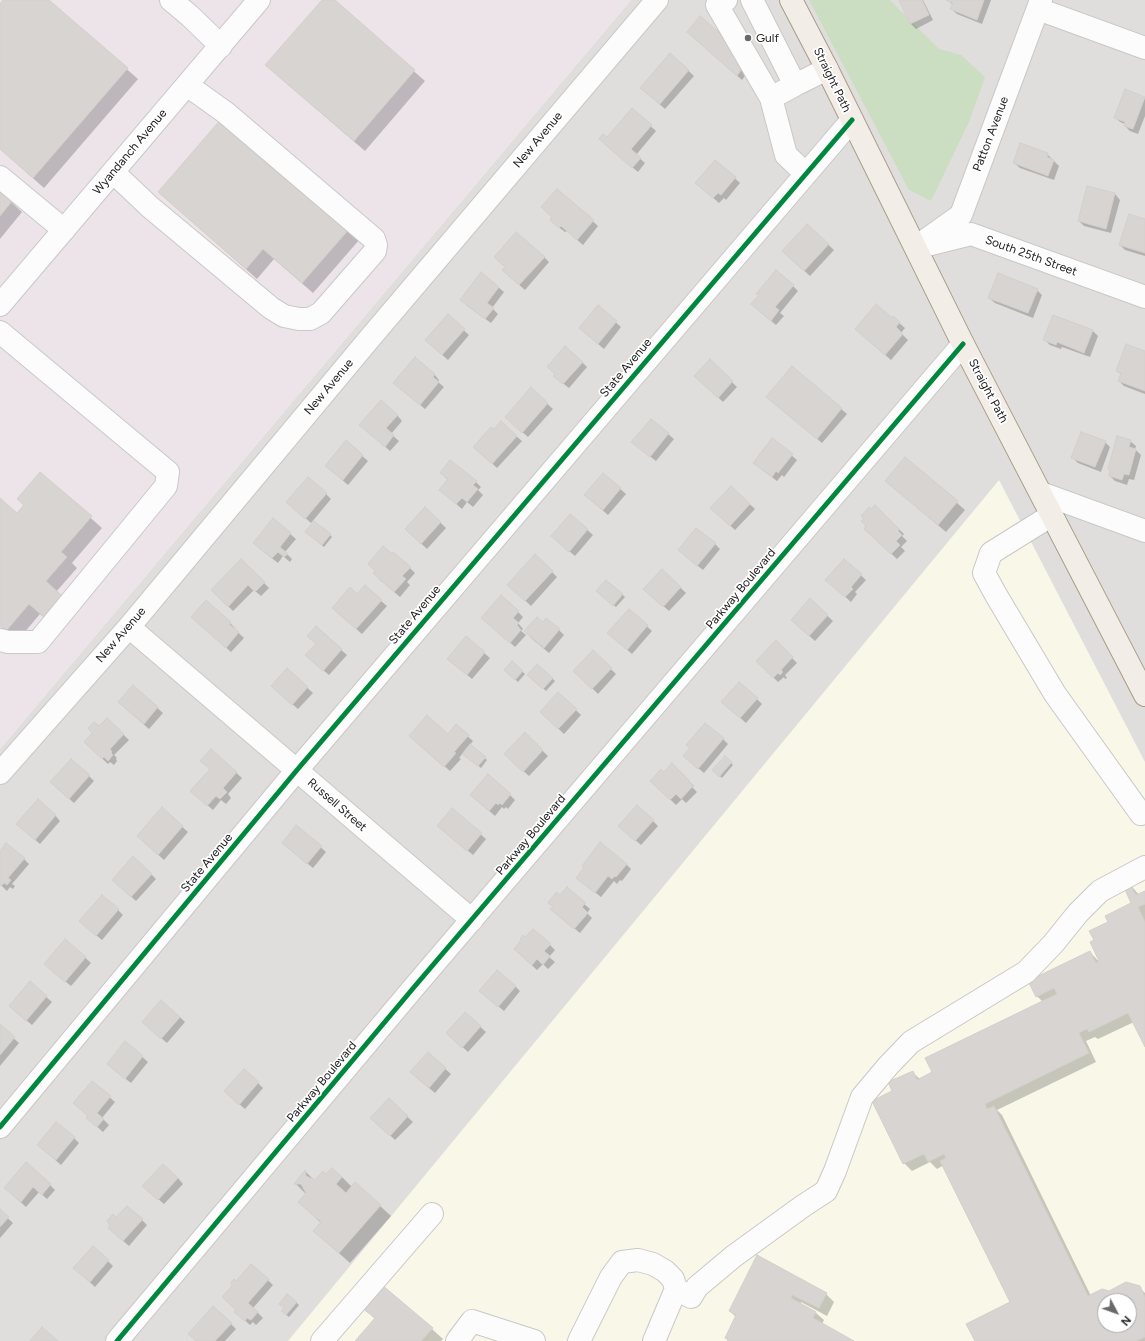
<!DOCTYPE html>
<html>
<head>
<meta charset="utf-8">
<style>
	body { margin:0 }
	#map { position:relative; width:1145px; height:1341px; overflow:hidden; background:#f0eeeb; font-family:Figtree,sans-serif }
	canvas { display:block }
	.north { position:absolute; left:1097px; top:1293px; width:40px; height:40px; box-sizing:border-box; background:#fff; border:1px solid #a7a7a7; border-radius:50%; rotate:131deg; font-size:11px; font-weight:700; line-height:16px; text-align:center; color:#222 }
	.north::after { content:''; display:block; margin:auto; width:14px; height:18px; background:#6a6968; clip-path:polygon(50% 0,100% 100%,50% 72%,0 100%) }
</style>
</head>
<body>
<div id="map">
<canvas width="1145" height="1341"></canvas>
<div class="north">N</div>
</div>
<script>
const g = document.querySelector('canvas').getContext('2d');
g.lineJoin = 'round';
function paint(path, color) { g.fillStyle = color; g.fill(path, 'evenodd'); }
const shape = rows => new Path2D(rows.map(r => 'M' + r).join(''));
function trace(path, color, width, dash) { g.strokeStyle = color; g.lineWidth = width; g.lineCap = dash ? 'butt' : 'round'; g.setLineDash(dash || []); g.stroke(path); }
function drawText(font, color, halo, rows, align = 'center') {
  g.font = font + ' Figtree,sans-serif'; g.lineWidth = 3.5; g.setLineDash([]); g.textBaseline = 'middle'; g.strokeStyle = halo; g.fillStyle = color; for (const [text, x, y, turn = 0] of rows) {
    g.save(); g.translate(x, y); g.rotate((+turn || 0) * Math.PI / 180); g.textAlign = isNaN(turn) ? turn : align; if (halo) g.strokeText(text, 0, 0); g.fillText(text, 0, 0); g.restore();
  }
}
const residential = shape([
	[631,0,1145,0,1145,1341,0,1341,0,749],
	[1105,1301,1129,1301,1129,1325,1105,1325]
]);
const industrial = shape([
	[0,0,631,0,0,749]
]);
const education = shape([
	[999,480,1145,762,1145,1341,288,1341],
	[1105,1301,1129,1301,1129,1325,1105,1325]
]);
const forest = shape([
	[809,0,890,0,939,49,961,55,985,77,969,122,931,201,909,190]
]);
const shadow = shape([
	[5,0,47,0,138,79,44,188,0,149,0,5],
	[323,0,333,0,425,81,365,151,277,75],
	[900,0,923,0,933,20,916,29,911,24],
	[948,0,991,0,982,24,957,14,951,9,953,5],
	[700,17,747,73,742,80,693,37],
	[670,54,694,76,665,109,647,93],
	[1145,98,1145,116,1138,134,1130,131,1125,126,1125,124,1120,122,1115,117],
	[632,109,656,131,636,155,645,163,638,172,605,144,607,139],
	[223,119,360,239,313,293,274,259,257,279,170,202],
	[1047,154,1059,166,1054,180,1020,168,1014,163],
	[716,161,740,183,726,200,724,198,719,203,702,188],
	[1088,187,1115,194,1120,200,1111,233,1084,226,1079,221],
	[558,190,598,226,583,245,567,231,565,232,556,225,553,217],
	[0,192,22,212,0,239],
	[1145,220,1145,256,1125,250,1120,245],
	[807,225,834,250,810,276,788,256],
	[544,257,549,262,525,290,508,275],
	[793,286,798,291,780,313,784,316,776,325,758,310],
	[498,287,504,292,492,308,498,314,491,323,466,305],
	[1037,290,1042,295,1033,318,995,303,989,298],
	[598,307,621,327,604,349,585,333],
	[448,316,469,335,448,360,431,345],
	[1054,316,1093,331,1098,336,1090,357,1062,347,1061,349,1050,345,1045,340],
	[893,318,905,328,901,333,908,340,891,360,861,334],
	[1145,352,1145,394,1124,386,1119,381,1122,375,1117,371],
	[710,361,737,387,723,402,696,376],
	[582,362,587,367,569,388,560,381,556,374],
	[792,367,847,414,822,443,773,402],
	[434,374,439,380,438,382,444,387,425,409,400,388],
	[531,389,553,409,528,437,511,422],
	[397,415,402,421,391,434,399,441,390,451,366,430],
	[651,420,674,439,656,461,638,447],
	[494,430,516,436,522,441,497,468,480,452],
	[773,440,797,460,784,477,782,475,777,481,760,468],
	[1130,441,1136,446,1135,449,1141,455,1134,480,1129,479,1127,485,1115,481,1110,476],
	[346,442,368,461,348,485,332,471],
	[1105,442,1110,447,1101,472,1078,463,1073,458],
	[905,458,965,510,946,532,894,488],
	[40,473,102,528,72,563,77,568,56,592,55,627,40,614,17,641,0,626,0,500,17,515,25,506],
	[441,473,476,482,481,487,478,490,483,495,473,507,467,502,462,509,440,490,448,480],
	[603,474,626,494,608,515,591,500],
	[731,487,755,509,735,530,717,513],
	[326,494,331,499,311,523,293,507],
	[875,507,904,534,902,536,907,541,901,547,905,551,897,559,865,529,871,510],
	[425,508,446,528,427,549,406,529],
	[570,515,593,535,575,556,557,541],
	[273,519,296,539,285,552,292,559,290,562,283,556,278,563,259,548],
	[309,534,330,535,332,537,324,547],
	[715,544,720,549,703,570,684,555],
	[241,560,269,588,261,596,254,590,233,611,212,590],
	[844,560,866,580,855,592,857,594,851,602,832,585],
	[410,568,415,573,407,582,410,585,400,597,379,579],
	[662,570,686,593,669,611,650,594],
	[552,572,557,577,531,606,514,590],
	[607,581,625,597,616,607,600,593],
	[357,595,381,601,387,606,362,634,338,613],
	[810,600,833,621,815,641,797,625],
	[629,610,652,631,632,654,614,638],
	[518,612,523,617,518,623,523,629,521,631,526,635,515,647,488,623],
	[197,622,230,623,235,628,234,629,244,638,231,652],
	[543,623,559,630,564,635,549,653,530,637],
	[316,628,347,655,329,675,312,661,317,644],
	[466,638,490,658,472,679,454,664],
	[776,642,797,663,785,675,787,678,785,679,784,677,778,682,757,661],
	[593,652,616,674,598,694,575,671],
	[512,662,525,674,518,682,505,670],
	[537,665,555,681,546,691,529,675],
	[287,670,313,693,298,709,277,691],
	[133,686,163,713,149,729,124,707],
	[558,693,581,715,564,734,546,717],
	[757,699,762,704,746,723,728,707],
	[107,719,129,740,114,755,117,758,116,759,117,761,114,765,110,762,108,764,85,742],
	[456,726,473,741,470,745,487,760,481,768,463,753,459,758,461,759,450,771,416,741,448,735],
	[525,734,548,756,529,776,511,760],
	[723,739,728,744,704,773,690,761],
	[211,750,242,778,228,794,231,798,226,804,221,800,213,810,197,796,211,769],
	[725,757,733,765,722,778,713,770],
	[672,765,694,786,692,787,697,792,686,803,682,799,676,805,651,781,664,773],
	[89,776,94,781,74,803,57,788],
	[510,795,515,800,508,809,506,807,504,809,502,807,495,816,477,800],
	[162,809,188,832,164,860,143,841],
	[452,810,486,839,473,855,444,831],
	[55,815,60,821,40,844,23,829],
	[653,821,658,826,641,845,625,831],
	[297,826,326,852,313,868,288,848],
	[0,852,24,859,29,864,12,884,15,886,13,889,10,887,7,891,0,884],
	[626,864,631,869,622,881,620,880,617,884,614,881,601,897,583,883],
	[151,874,156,879,136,901,118,885],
	[1129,883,1139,895,1145,892,1145,1045,1134,1022,1098,1039,1095,1037,1086,1041,1096,1062,997,1110,1002,1115,1091,1296,1139,1287,1145,1293,1145,1341,976,1341,1011,1303,944,1165,937,1169,930,1162,912,1171,904,1163,894,1092,912,1072,920,1079,933,1073,1043,1002,1037,996,1090,952,1101,964,1095,941,1109,922,1133,903],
	[1105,1301,1129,1301,1129,1325,1105,1325],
	[567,889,590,909,587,913,592,918,580,933,557,914,554,907,549,903,560,897],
	[118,910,123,915,102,940,85,926],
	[66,940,91,963,71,986,50,969],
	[550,945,555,950,549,957,555,962,548,969,543,964,537,970,520,954],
	[30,983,52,1002,32,1025,15,1011],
	[515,986,520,991,504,1011,486,996],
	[465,1013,486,1032,468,1052,453,1038],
	[180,1017,185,1022,167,1043,148,1027],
	[0,1026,19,1043,0,1066],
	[125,1042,148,1062,131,1083,113,1069],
	[428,1054,451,1074,435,1093,417,1078],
	[92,1082,115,1102,102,1118,109,1125,103,1132,93,1123],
	[258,1083,263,1088,245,1109,230,1096],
	[389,1100,413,1122,395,1140,377,1123],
	[74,1138,79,1143,61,1165,44,1150],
	[305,1171,315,1181,326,1176,342,1177,352,1187,355,1183,391,1216,350,1263,314,1231,321,1223,299,1202,306,1194,296,1184],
	[178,1178,183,1184,164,1204,149,1191],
	[50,1185,55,1190,47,1199,39,1192,26,1207,5,1188],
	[0,1211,13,1223,0,1238],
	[116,1219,142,1220,147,1225,129,1246,114,1233],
	[93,1247,113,1266,95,1287,80,1273],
	[758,1256,826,1294,834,1302,827,1316,801,1302,800,1304,816,1313,824,1320,822,1324,852,1341,728,1341,728,1340,726,1338,736,1317,730,1311],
	[252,1265,273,1285,253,1308,263,1318,256,1325,253,1322,250,1325,241,1317,237,1310,233,1286],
	[288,1295,299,1305,289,1317,285,1314],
	[364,1308,432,1329,443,1339,441,1341,357,1341,375,1319],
	[231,1324,236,1329,225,1341,197,1341]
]);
const building = shape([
	[3,0,49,0,128,68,33,178,0,149,0,4,3,0],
	[322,0,335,0,415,70,354,141,265,65,322,0],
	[899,0,922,0,929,15,910,24,899,0],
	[946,0,984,0,977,20,950,9,953,3,946,0],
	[700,16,722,35,743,67,737,76,687,32,700,16],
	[670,53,689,70,660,104,640,88,670,53],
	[1125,89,1145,97,1133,129,1124,126,1125,122,1114,118,1125,89],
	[632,108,652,125,631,149,641,158,632,168,599,139,603,134,607,137,632,108],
	[223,117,350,228,302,283,263,249,246,269,158,192,223,117],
	[1020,143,1048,153,1047,157,1054,160,1048,176,1013,163,1020,143],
	[715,160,736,177,721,195,718,193,713,198,695,183,715,160],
	[1087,186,1115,193,1106,229,1078,221,1087,186],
	[557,189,594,220,577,240,561,226,559,228,550,220,552,217,541,207,557,189],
	[0,191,12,201,0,216,0,191],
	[1129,214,1145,219,1145,253,1119,245,1129,214],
	[807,224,829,244,804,271,782,251,807,224],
	[516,232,545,257,519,285,502,270,505,267,494,257,516,232],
	[776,270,794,285,775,307,779,310,771,321,751,304,759,295,756,294,776,270],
	[481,272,499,287,487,303,494,308,485,319,460,300,481,272],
	[998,273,1038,289,1028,313,988,298,998,273],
	[876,304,892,318,893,316,900,322,896,327,903,334,885,355,855,329,876,304],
	[598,305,617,321,598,344,579,328,598,305],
	[448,314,465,329,442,355,425,340,448,314],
	[1053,315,1093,330,1084,353,1057,342,1056,345,1043,340,1053,315],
	[1126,344,1145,351,1145,391,1118,381,1121,373,1116,371,1126,344],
	[565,346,583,362,563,384,553,376,555,374,547,367,565,346],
	[415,357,435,374,433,377,439,382,420,405,393,383,415,357],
	[710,359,733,381,718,398,694,376,710,359],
	[792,366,842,408,817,439,766,397,792,366],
	[531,387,548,403,522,433,505,417,531,387],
	[381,400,398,415,386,428,394,435,385,447,359,425,381,400],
	[651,419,669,433,650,457,631,442,651,419],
	[501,421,517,436,492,464,473,447,491,427,494,429,501,421],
	[1081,432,1106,441,1095,467,1071,458,1081,432],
	[1117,436,1131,440,1129,447,1136,449,1129,475,1124,474,1122,480,1109,476,1110,470,1108,469,1117,436],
	[772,438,793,454,778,473,776,471,772,477,753,463,772,438],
	[346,440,363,455,343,480,325,466,346,440],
	[905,457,958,501,938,525,885,481,905,457],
	[450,460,477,481,473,485,478,489,467,502,462,498,456,504,439,490,448,479,440,473,450,460],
	[40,472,92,516,61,552,67,557,46,581,62,596,44,617,29,604,6,631,0,626,0,498,17,513,24,505,17,499,40,472],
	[603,473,621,488,603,510,584,495,603,473],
	[308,477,327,493,305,519,286,502,308,477],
	[731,486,750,504,730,526,710,508,731,486],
	[875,505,899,529,898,531,902,535,896,541,900,545,891,554,864,529,866,526,861,521,864,519,861,516,869,507,871,509,875,505],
	[425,507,441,522,421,544,405,529,425,507],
	[570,514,588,529,569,552,551,536,570,514],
	[273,518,291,533,280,547,288,554,284,557,278,552,272,558,253,543,273,518],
	[314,521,331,534,322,545,305,532,314,521],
	[696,528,716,543,697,566,678,550,696,528],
	[383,546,391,553,393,552,411,567,402,576,406,579,394,592,373,573,375,571,368,564,383,546],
	[535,554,553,571,525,601,507,585,535,554],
	[241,559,265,582,255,592,248,585,228,607,211,590,241,559],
	[844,559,862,574,851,587,853,589,845,597,825,580,844,559],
	[662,569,681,587,663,607,643,589,662,569],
	[606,580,623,594,613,606,596,591,606,580],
	[365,585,382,600,356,629,332,608,350,587,357,594,365,585],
	[501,595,519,611,513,618,519,623,517,625,521,630,510,643,481,618,501,595],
	[810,598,828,615,809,636,791,620,810,598],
	[206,600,231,622,229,624,239,632,226,648,191,617,206,600],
	[629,609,648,625,627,650,607,633,629,609],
	[537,617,543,622,546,618,560,629,544,648,524,631,537,617],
	[316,626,342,649,323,671,305,655,316,644,307,636,316,626],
	[466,636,485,652,467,675,447,659,466,636],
	[776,640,793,657,781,670,783,672,780,675,778,673,773,678,756,661,776,640],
	[593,650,612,668,592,689,573,671,593,650],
	[512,661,523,671,515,680,504,670,512,661],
	[537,664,553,678,543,689,527,675,537,664],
	[287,668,308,687,292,705,271,686,287,668],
	[739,682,758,698,740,718,721,702,739,682],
	[133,685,158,707,144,724,118,702,133,685],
	[558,692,577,709,558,729,540,712,558,692],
	[427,715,448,734,456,724,469,735,454,752,456,753,444,767,409,736,427,715],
	[107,718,124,734,110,749,112,752,111,753,113,755,108,761,104,757,102,759,84,742,92,733,88,728,94,722,99,726,107,718],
	[705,723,724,738,698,769,683,756,690,748,686,745,705,723],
	[525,732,543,750,523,772,504,754,525,732],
	[470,744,486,757,478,766,462,754,470,744],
	[211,749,237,772,223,788,227,792,220,799,216,796,207,806,190,791,210,769,200,761,211,749],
	[725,756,732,762,719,777,712,770,725,756],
	[71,759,90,775,69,799,50,782,71,759],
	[672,763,689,780,688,781,693,786,681,799,676,794,670,800,650,781,661,769,664,772,672,763],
	[488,774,511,794,502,805,500,803,498,805,496,803,489,811,470,795,488,774],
	[38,799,56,815,35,840,16,824,38,799],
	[637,805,654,820,635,841,618,826,637,805],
	[162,807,183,826,158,855,137,836,162,807],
	[452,808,482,833,467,851,437,826,452,808],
	[296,825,322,846,307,864,282,843,296,825],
	[600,842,627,864,616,877,615,876,612,879,608,876,595,893,576,878,584,868,582,866,600,842],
	[6,843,25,858,8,878,11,880,7,885,4,883,1,886,0,885,0,851,6,843],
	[133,856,152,874,131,897,112,880,133,856],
	[1129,882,1136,895,1145,891,1145,904,1138,907,1145,922,1145,1047,1128,1013,1089,1032,1087,1029,1079,1033,1089,1053,985,1104,987,1109,994,1106,1088,1296,1102,1289,1109,1291,1126,1282,1140,1286,1145,1297,1145,1337,1136,1341,975,1341,966,1324,1010,1302,940,1161,946,1158,944,1154,928,1162,924,1154,903,1164,872,1101,892,1091,888,1082,913,1071,917,1080,932,1072,925,1058,1057,994,1054,988,1036,997,1028,981,1090,951,1096,963,1099,961,1090,942,1094,940,1089,931,1108,922,1105,916,1131,903,1123,885,1129,882],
	[1105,1301,1129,1301,1129,1325,1105,1325,1105,1301],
	[567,887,586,903,582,907,588,913,574,929,550,909,553,906,548,903,556,892,560,895,567,887],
	[102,895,119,909,96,936,79,921,102,895],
	[533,929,551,944,544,951,550,956,543,965,537,959,532,965,514,949,521,940,520,939,523,935,525,937,533,929],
	[65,939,86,957,65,982,44,964,65,939],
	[497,970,516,986,498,1007,479,991,497,970],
	[30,981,47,996,26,1021,9,1006,30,981],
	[161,1000,180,1017,161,1039,142,1022,161,1000],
	[465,1012,481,1026,462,1048,446,1033,465,1012],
	[0,1024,15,1037,0,1055,0,1024],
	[125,1041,143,1056,125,1079,107,1064,125,1041],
	[428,1052,446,1068,429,1088,410,1072,428,1052],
	[244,1069,259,1082,239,1105,224,1091,244,1069],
	[92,1081,111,1096,97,1113,104,1119,97,1127,86,1118,88,1116,73,1103,92,1081],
	[389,1098,408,1116,390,1136,370,1118,389,1098],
	[56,1122,75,1137,56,1160,37,1145,56,1122],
	[26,1162,51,1184,42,1195,33,1187,21,1202,4,1188,26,1162],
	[163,1164,178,1178,158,1200,142,1186,163,1164],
	[332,1168,342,1177,336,1184,346,1193,355,1182,381,1205,339,1253,313,1231,321,1222,298,1202,306,1193,301,1184,294,1184,305,1170,306,1176,315,1180,323,1171,326,1174,332,1168],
	[127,1206,143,1219,123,1241,108,1228,110,1225,107,1221,113,1214,116,1217,127,1206],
	[0,1209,9,1217,0,1227,0,1209],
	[93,1246,109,1260,90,1282,73,1268,93,1246],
	[757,1255,827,1293,819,1308,792,1295,791,1298,816,1312,813,1318,854,1341,727,1341,728,1339,725,1338,736,1315,729,1311,757,1255],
	[251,1264,269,1279,248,1303,258,1312,251,1320,247,1318,245,1321,234,1312,236,1310,222,1297,232,1286,231,1282,234,1279,236,1281,251,1264],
	[382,1285,433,1328,421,1341,355,1341,375,1318,362,1308,382,1285],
	[287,1294,297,1302,286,1315,281,1311,284,1308,279,1304,287,1294],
	[213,1306,232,1323,215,1341,196,1341,188,1334,213,1306],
	[42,1327,58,1341,30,1341,42,1327]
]);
const minor = shape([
	[171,0,190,16,221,46],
	[726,0,717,5,771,98,795,85,752,0],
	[1038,9,1145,48],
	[795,85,827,69],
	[771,98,786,155,805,173],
	[113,172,150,207,271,308,284,316,299,319,310,319,321,313,375,251,376,245,374,239,226,113,187,85],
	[0,177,64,230],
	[927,245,971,234,1145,297],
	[916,247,961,215,1041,0],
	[0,305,259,0],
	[0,332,168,472,166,486,38,642,8,642,0,640],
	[1041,493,1145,531],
	[1052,515,991,553,984,573,996,595,1055,694,1141,814,1145,813],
	[129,627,472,920],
	[0,773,129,627,370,338,657,0],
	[0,1127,297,770,852,120],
	[676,1289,691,1297,697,1287,734,1256,803,1206,826,1191,835,1171,862,1097,888,1066,911,1042,1026,972,1053,944,1078,913,1100,891,1145,867],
	[117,1341,415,986,963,344],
	[322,1341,432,1214],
	[457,1341,472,1321,534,1341],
	[579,1341,611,1277,622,1262,638,1260,653,1264,665,1271,673,1279,676,1289,654,1341]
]);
const major = shape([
	[791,0,827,69,963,344,1145,695]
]);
const cycleway = shape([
	[0,1127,297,770,852,120],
	[117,1341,415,986,963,344]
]);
const markers = [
	[748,38,4,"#6a6968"]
];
const poiNames = [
	["Gulf",756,38]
];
const streetNames = [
	["Straight Path",832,80,64],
	["Patton Avenue",991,134,-69],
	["New Avenue",538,140,-50],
	["Wyandanch Avenue",130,152,-50],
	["South 25th Street",1031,256,20],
	["State Avenue",626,368,-50],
	["New Avenue",329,387,-50],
	["Straight Path",988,391,62],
	["Parkway Boulevard",741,589,-50],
	["State Avenue",415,615,-50],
	["New Avenue",121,635,-49],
	["Russell Street",337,805,41],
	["Parkway Boulevard",531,835,-50],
	["State Avenue",207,863,-50],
	["Parkway Boulevard",322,1082,-50]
];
paint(residential, '#dfdedc');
paint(industrial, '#ede4e9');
paint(education, '#f8f7e8');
paint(forest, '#cbdec1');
paint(shadow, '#0003');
paint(building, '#d7d4d2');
trace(building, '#d3d0cc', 1);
trace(minor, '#c9c8c7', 24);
trace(major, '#a79c86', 24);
trace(minor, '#fdfcfc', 22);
trace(major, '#f3ede7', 22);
trace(cycleway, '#00873e', 5);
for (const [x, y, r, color] of markers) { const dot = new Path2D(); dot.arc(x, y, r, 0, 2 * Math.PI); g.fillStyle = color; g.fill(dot); trace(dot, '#fff', 1.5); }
drawText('12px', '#222', '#fff', poiNames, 'left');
drawText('12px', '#222', '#fff', streetNames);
</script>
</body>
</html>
